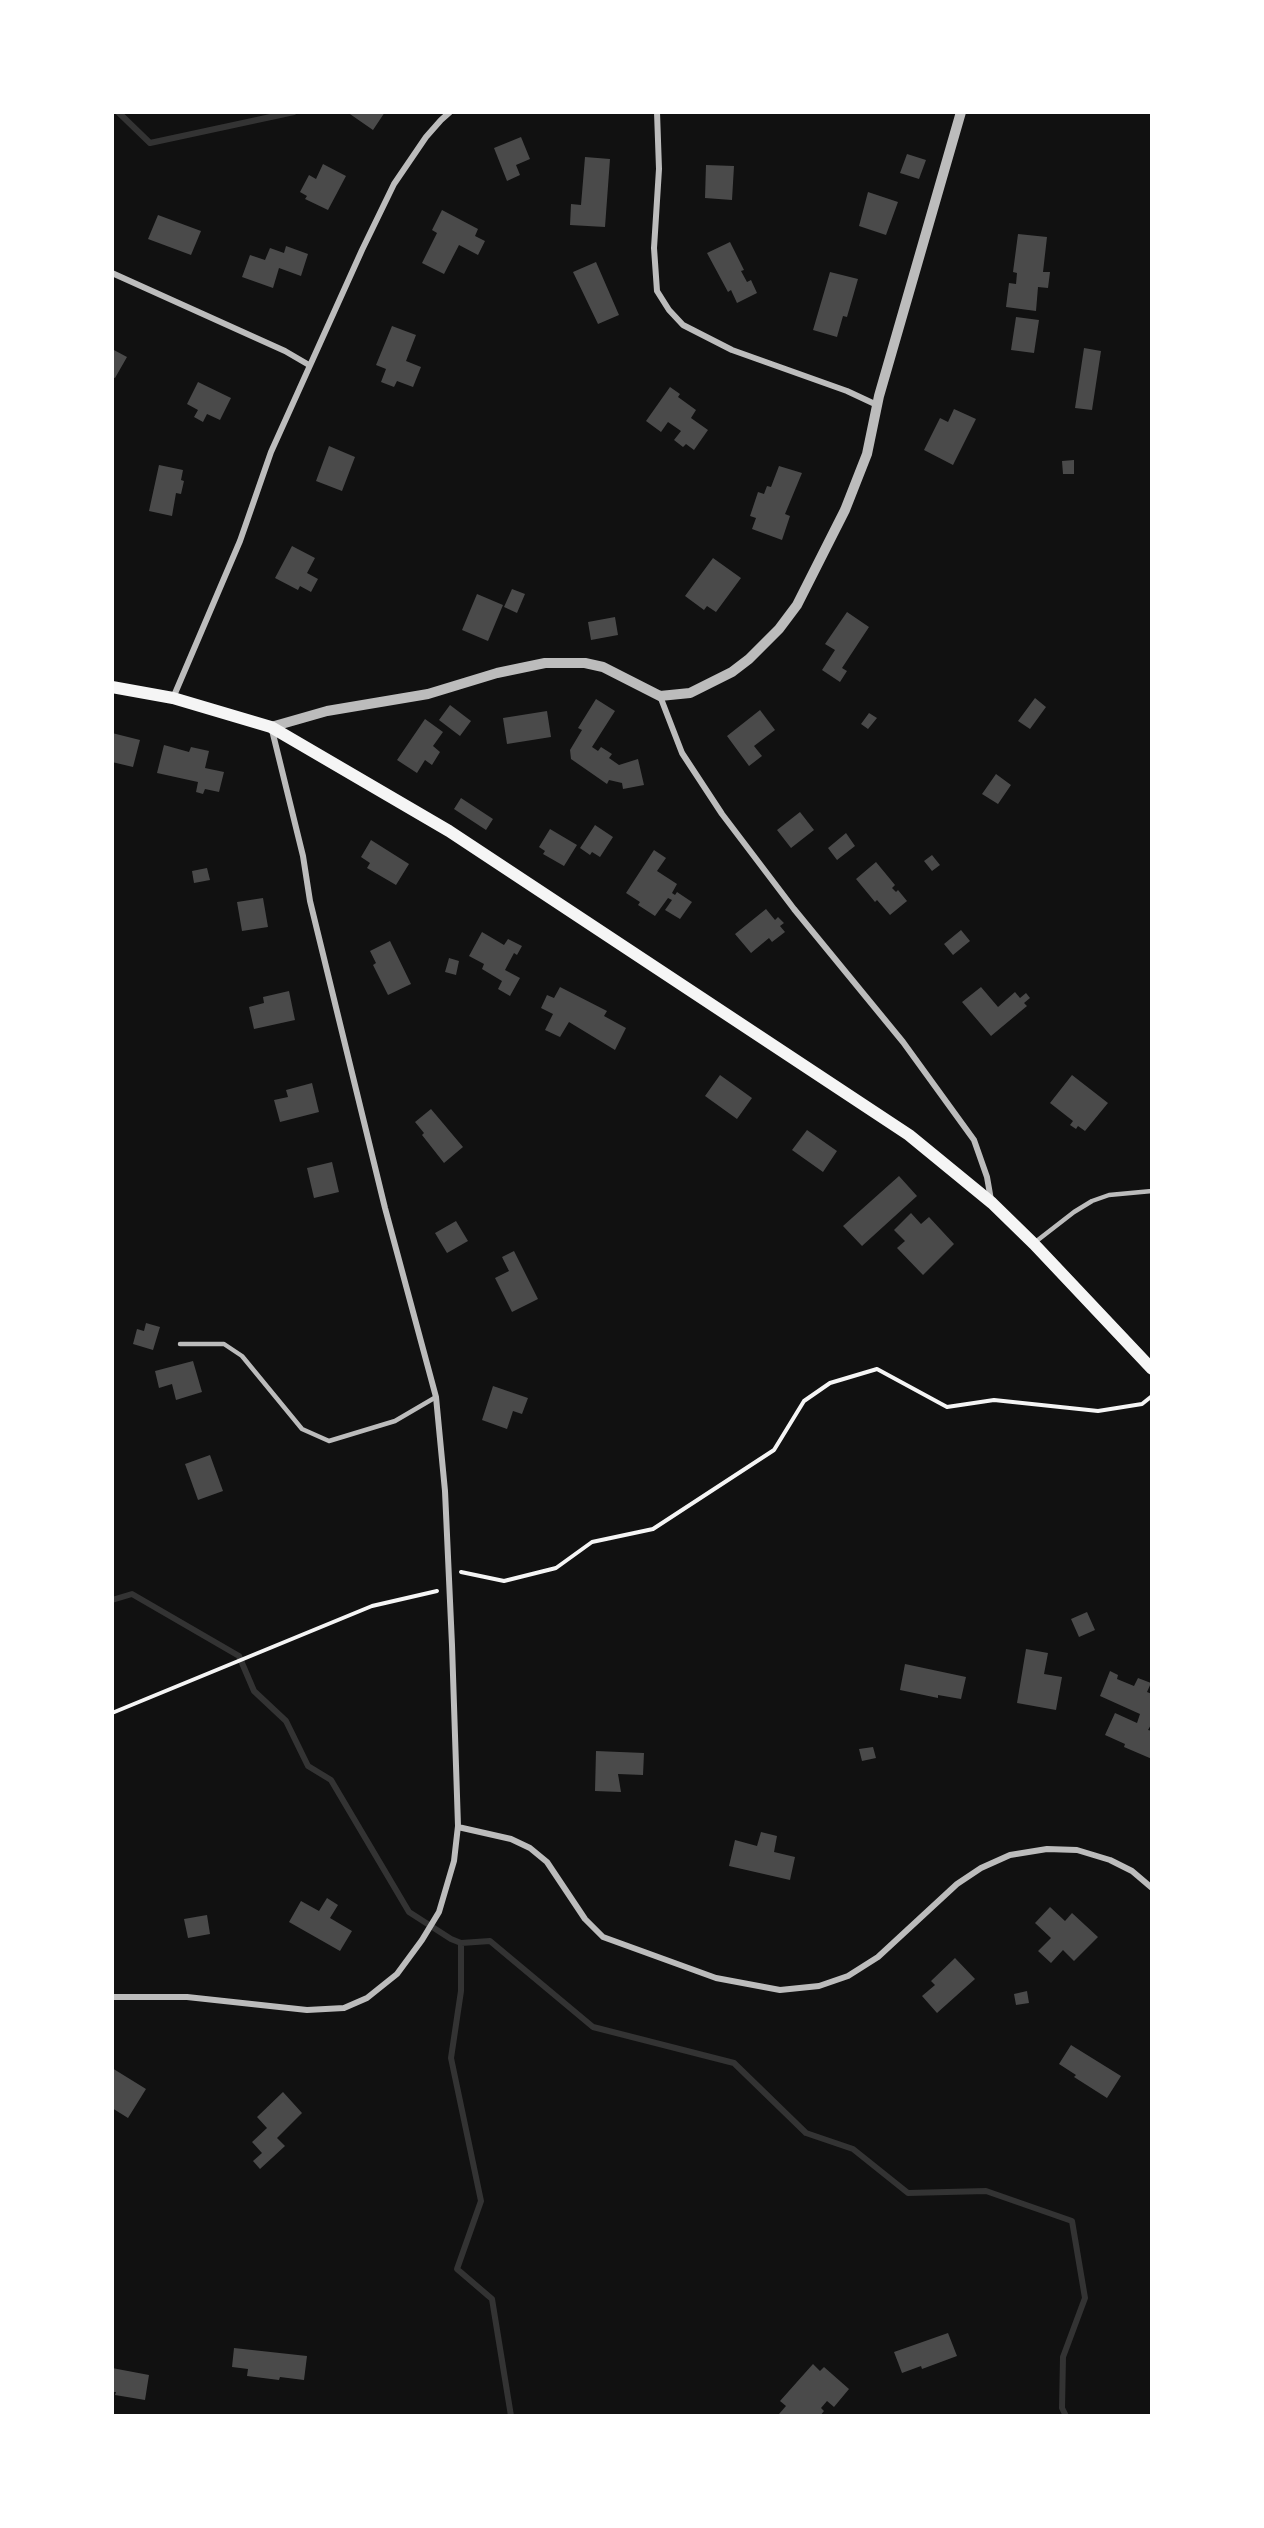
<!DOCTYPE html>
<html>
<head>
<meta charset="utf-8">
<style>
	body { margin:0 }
	#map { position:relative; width:1264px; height:2528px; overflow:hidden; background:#111; font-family:"Noto Sans",sans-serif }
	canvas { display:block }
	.frame { position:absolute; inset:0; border:114px solid #fff; pointer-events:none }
</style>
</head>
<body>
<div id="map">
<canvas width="1264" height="2528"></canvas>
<div class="frame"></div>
</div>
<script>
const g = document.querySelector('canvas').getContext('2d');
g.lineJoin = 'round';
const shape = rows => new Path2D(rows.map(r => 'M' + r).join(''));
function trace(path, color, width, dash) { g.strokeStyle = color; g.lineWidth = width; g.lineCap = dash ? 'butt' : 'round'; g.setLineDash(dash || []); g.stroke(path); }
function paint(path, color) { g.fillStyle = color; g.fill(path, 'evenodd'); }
const stream = shape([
	[118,112,150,143,294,112],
	[112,1600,132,1594,239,1656,254,1691,286,1721,308,1766,331,1780,409,1912,451,1939,461,1943,490,1941,593,2027,734,2063,806,2133,853,2149,908,2193,986,2191,1072,2221,1085,2298,1063,2357,1062,2408,1066,2416],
	[461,1943,461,1991,451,2058,481,2201,457,2269,492,2299,511,2416]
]);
const building = shape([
	[347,112,385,112,373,130],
	[521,137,530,159,516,165,520,175,507,181,494,148],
	[907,154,926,160,919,179,900,173],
	[585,157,610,159,605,227,570,225,571,204,581,205],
	[323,164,346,176,328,210,305,199,307,196,300,192,309,175,316,179],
	[706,165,734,166,732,200,705,198],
	[868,192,898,202,886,235,859,226],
	[442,210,478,229,475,236,485,241,478,255,459,245,444,274,422,263,437,233,432,230],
	[158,215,201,231,191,255,148,239],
	[1018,234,1047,237,1043,272,1050,272,1048,288,1038,287,1036,311,1006,307,1009,283,1016,284,1017,273,1013,272],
	[730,242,744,270,741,271,747,282,751,280,757,293,737,303,731,290,728,292,707,253],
	[286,246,308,254,301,276,279,268,273,288,242,277,250,255,265,260,270,248,284,253],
	[596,262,619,315,598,324,573,272],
	[830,272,858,279,847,317,843,316,837,337,813,330],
	[1016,317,1039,320,1034,353,1011,350],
	[392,326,416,335,406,361,421,367,413,387,397,381,394,387,381,382,386,369,376,365],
	[1084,348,1101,351,1092,410,1075,408],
	[112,349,127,357,115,378,112,377],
	[198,382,231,398,220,420,207,414,203,422,194,417,198,410,187,404],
	[670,387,680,394,678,397,696,410,691,418,708,430,694,450,686,444,683,447,674,440,681,431,668,422,661,432,646,421],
	[954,409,976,419,953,465,924,450,940,418,948,422],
	[329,446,355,457,342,491,316,481],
	[1074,460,1074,474,1063,474,1062,461],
	[159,465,183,470,181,480,184,481,181,494,176,493,172,516,149,511],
	[779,466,802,473,785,514,790,516,782,540,752,529,756,518,750,516,758,492,764,494,767,486,771,487],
	[292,546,315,558,307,573,318,579,311,592,300,586,298,590,275,578],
	[713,558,741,578,716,612,707,606,704,610,685,596],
	[512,589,525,594,517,613,504,607],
	[477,594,503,605,488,641,462,630],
	[847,612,869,627,842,668,847,671,840,682,822,670,835,650,825,644],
	[615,617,618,635,591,640,588,622],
	[1035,698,1046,707,1030,729,1018,721],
	[596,699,615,711,592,747,598,751,601,747,612,754,609,758,619,765,638,759,644,785,623,789,622,783,609,780,607,784,571,759,570,750,582,730,578,728],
	[450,705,471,721,460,736,439,720],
	[760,710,775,730,754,746,762,756,749,766,727,736],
	[547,711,551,737,507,744,503,718],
	[869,713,877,718,868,729,861,724],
	[425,719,443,732,433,746,440,752,432,765,425,760,417,773,397,760],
	[112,733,140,740,133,767,112,762],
	[164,745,189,752,191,747,209,751,205,768,224,772,219,792,205,789,203,794,196,792,198,782,157,773],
	[996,774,1011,785,998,804,982,794],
	[461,798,493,819,486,830,454,809],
	[800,812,814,830,791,848,777,830],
	[595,825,613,837,600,857,592,852,590,855,580,848],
	[550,829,577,845,564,866,543,854,545,851,539,847],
	[846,833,855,846,837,860,828,848],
	[371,840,409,864,396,885,367,868,370,863,361,857],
	[654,850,666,858,657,871,677,884,672,893,675,895,677,892,692,902,680,919,665,910,672,900,668,898,655,916,638,905,640,902,626,893],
	[932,855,940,865,932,871,924,861],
	[876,862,895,885,892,888,896,892,898,890,907,901,890,915,877,900,875,902,856,879],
	[207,868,210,880,194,883,192,871],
	[263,898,268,927,242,931,237,902],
	[766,909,775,920,778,917,784,923,780,926,785,932,772,942,769,938,751,953,735,934],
	[961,930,970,941,953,955,944,944],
	[482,932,504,945,508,939,522,946,517,955,514,953,505,970,520,978,510,996,498,989,502,981,482,969,484,964,469,956],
	[390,941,411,984,388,995,373,965,376,963,370,951],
	[449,958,459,961,456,975,445,972],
	[560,987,607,1011,604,1016,626,1028,615,1050,569,1022,560,1037,545,1030,553,1014,541,1008,547,995,554,998],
	[981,987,998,1007,1015,992,1020,998,1026,993,1030,998,1024,1003,1027,1006,991,1036,962,1002],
	[289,991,295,1020,254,1029,249,1007,264,1003,263,997],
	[720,1075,752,1098,737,1119,705,1096],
	[1072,1075,1108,1103,1085,1131,1078,1126,1076,1129,1070,1125,1073,1121,1050,1103],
	[312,1083,319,1112,280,1122,274,1100,288,1097,286,1090],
	[431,1109,463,1147,444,1163,422,1135,424,1133,415,1122],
	[807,1130,837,1151,823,1172,792,1150],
	[332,1162,339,1192,314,1198,307,1168],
	[899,1176,917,1196,862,1246,843,1226],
	[911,1213,921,1224,929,1217,954,1244,923,1275,897,1248,905,1241,894,1230],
	[456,1221,468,1241,447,1253,435,1233],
	[514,1251,538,1299,512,1312,495,1278,509,1271,502,1257],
	[146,1323,160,1327,153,1350,133,1344,137,1329,144,1331],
	[193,1361,202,1392,176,1400,172,1384,159,1388,155,1371],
	[493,1386,528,1398,522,1414,513,1411,507,1429,482,1420],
	[210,1455,223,1491,198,1500,185,1464],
	[1087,1612,1095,1630,1079,1637,1071,1619],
	[1026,1649,1048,1653,1044,1674,1062,1677,1056,1710,1017,1703],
	[905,1664,966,1677,961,1699,938,1695,938,1698,900,1690],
	[1110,1671,1118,1675,1117,1679,1134,1686,1138,1678,1151,1683,1147,1692,1152,1694,1152,1723,1148,1730,1152,1731,1152,1759,1124,1747,1125,1744,1105,1735,1115,1713,1137,1723,1140,1714,1100,1696],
	[873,1747,876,1758,862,1761,859,1749],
	[596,1751,644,1753,643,1775,618,1774,621,1792,595,1791],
	[761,1832,777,1836,774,1852,795,1857,790,1880,729,1866,735,1840,757,1846],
	[327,1898,338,1905,330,1918,352,1931,340,1951,289,1922,301,1901,319,1911],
	[1050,1907,1065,1921,1072,1913,1098,1937,1074,1961,1063,1950,1051,1963,1038,1951,1051,1938,1035,1923],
	[207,1915,210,1934,188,1938,184,1919],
	[955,1958,975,1979,937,2013,922,1996,935,1985,931,1981],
	[1027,1991,1029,2003,1016,2005,1014,1994],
	[1071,2045,1121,2076,1107,2098,1074,2077,1076,2075,1059,2064],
	[112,2068,146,2089,128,2118,112,2108],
	[283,2092,302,2113,277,2138,285,2146,260,2169,253,2161,262,2153,252,2142,267,2128,257,2117],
	[948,2333,957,2356,922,2369,921,2366,902,2373,894,2352],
	[234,2348,307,2356,304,2380,280,2377,279,2380,247,2376,248,2369,232,2367],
	[813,2364,820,2371,824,2367,849,2389,834,2407,827,2401,821,2408,824,2411,820,2416,781,2416,779,2414,786,2406,780,2401],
	[112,2368,149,2375,145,2400,115,2395,116,2392,112,2392]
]);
const path = shape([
	[461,1572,504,1581,556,1568,592,1542,653,1529,774,1450,804,1401,830,1383,877,1369,947,1407,994,1400,1098,1411,1142,1404,1152,1396],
	[112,1713,372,1606,437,1591]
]);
const service = shape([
	[1034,1243,1074,1212,1092,1201,1109,1195,1152,1191],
	[180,1344,224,1344,242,1356,302,1429,329,1441,395,1421,436,1397]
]);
const minor = shape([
	[657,112,659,169,654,248,657,291,669,310,683,325,732,350,847,391,877,405],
	[112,273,285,351,309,365],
	[660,696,682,753,722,814,794,909,903,1042,974,1140,987,1177,991,1200],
	[173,698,240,541,271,452,362,250,394,184,426,137,441,120,450,112],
	[458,1827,511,1839,530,1848,547,1862,585,1919,603,1937,716,1978,780,1990,819,1986,848,1976,878,1957,957,1884,981,1868,1010,1855,1047,1849,1077,1850,1110,1860,1132,1871,1152,1888],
	[112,1997,187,1997,307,2010,344,2008,367,1998,397,1974,422,1940,439,1912,454,1861,458,1826,452,1645,445,1491,436,1397,385,1208,310,901,303,856,272,730]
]);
const tertiary = shape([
	[271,727,327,711,428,694,497,673,545,663,585,663,603,667,660,696,690,693,732,672,749,659,779,629,797,605,845,510,867,454,879,396,961,112]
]);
const secondary = shape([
	[112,687,173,698,271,727,449,831,909,1135,992,1203,1034,1244,1152,1369]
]);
trace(stream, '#333', 6);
paint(building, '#4a4a4a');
trace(path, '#f5f5f5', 4);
trace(service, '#bcbcbc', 4.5);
trace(minor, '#bcbcbc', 6);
trace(tertiary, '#bcbcbc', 10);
trace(secondary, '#f5f5f5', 12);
</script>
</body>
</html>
